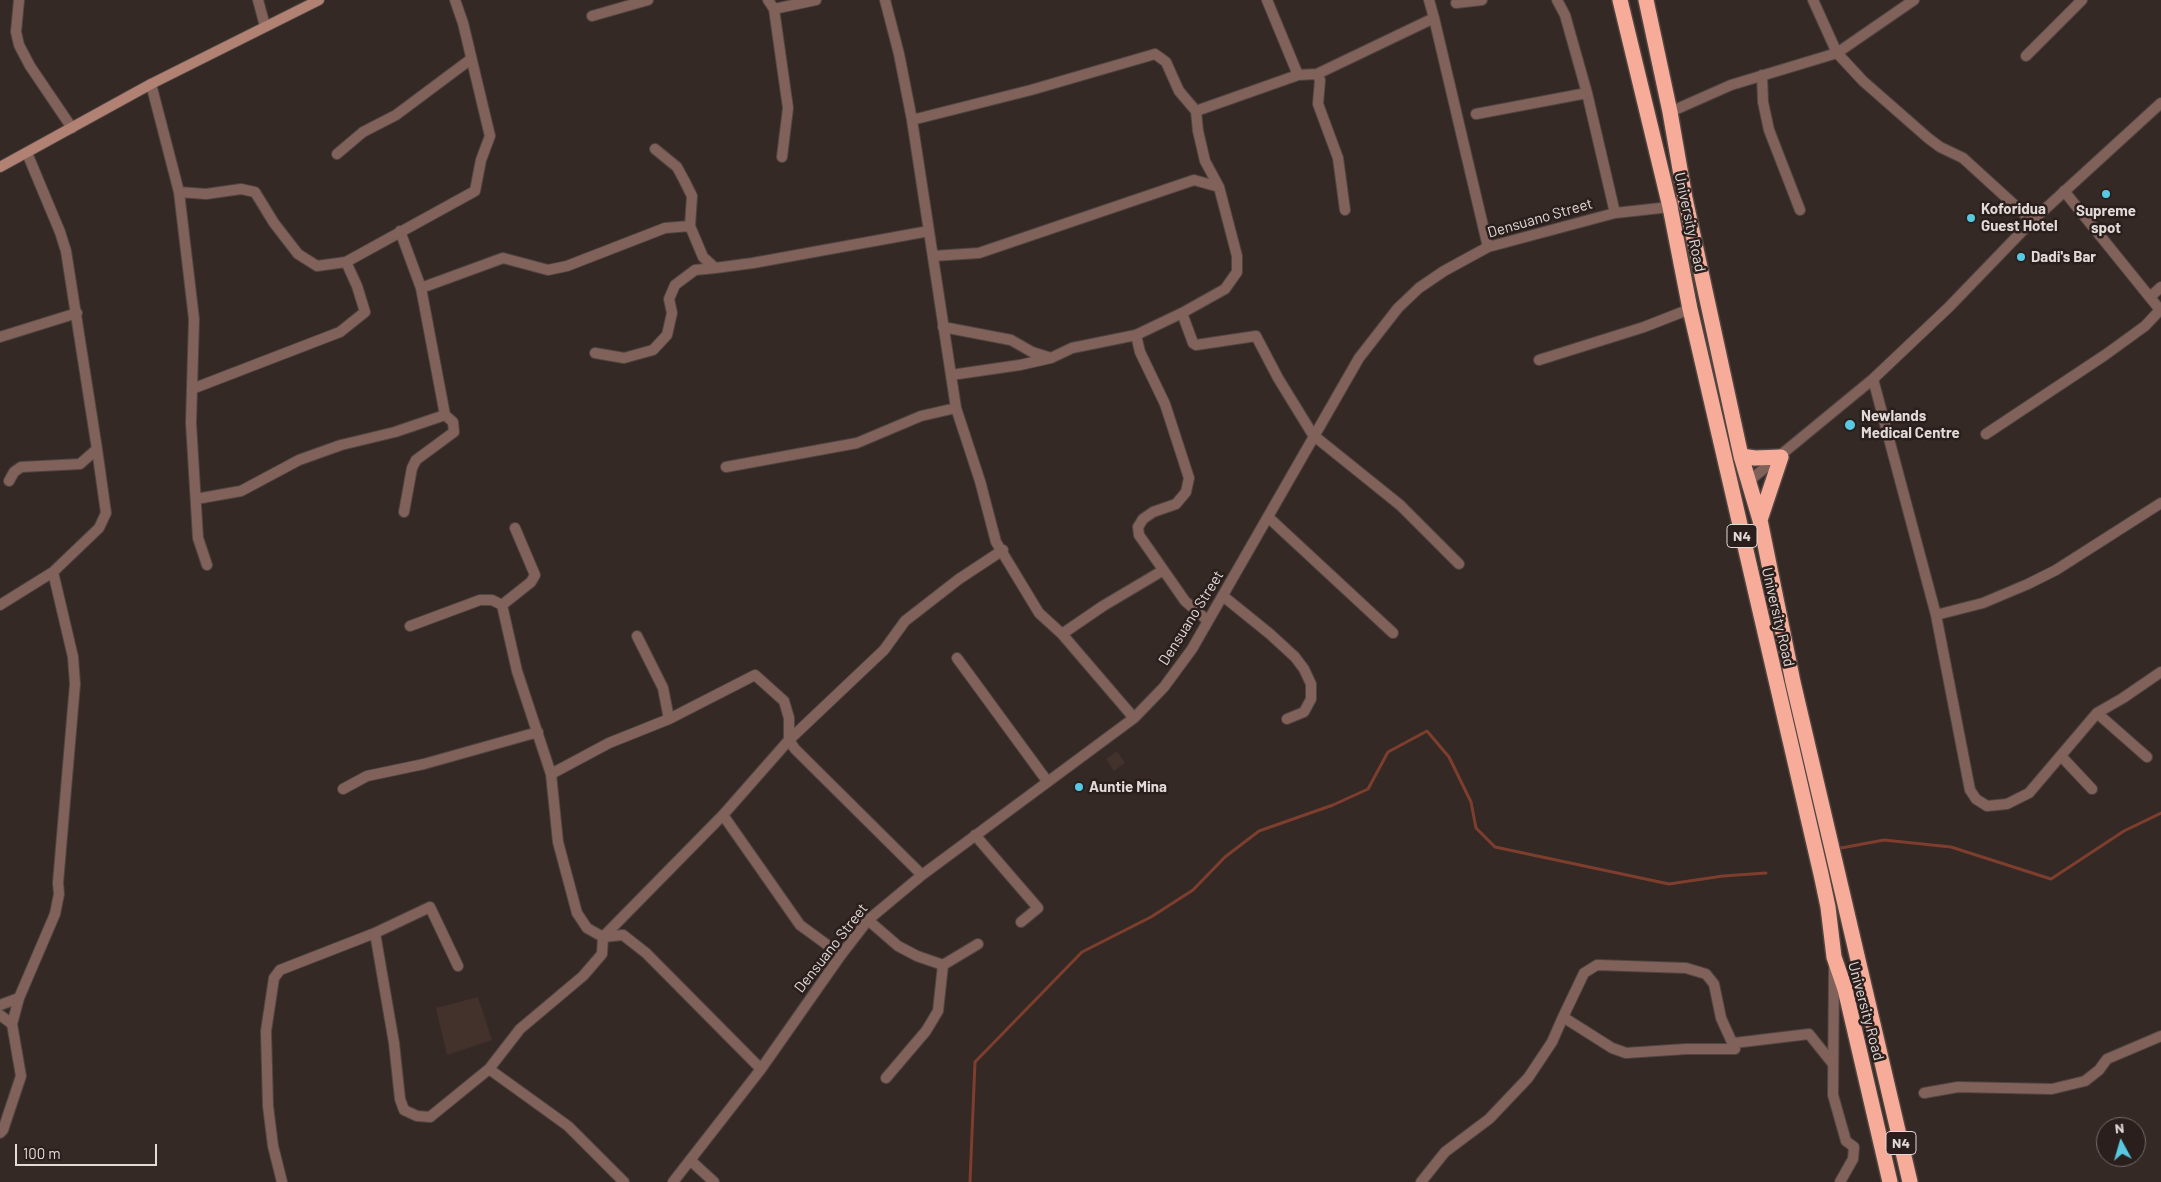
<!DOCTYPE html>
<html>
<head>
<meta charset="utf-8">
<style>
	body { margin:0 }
	#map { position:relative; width:2161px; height:1182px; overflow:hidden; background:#352925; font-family:Barlow,sans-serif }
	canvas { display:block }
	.north { position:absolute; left:2096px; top:1117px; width:50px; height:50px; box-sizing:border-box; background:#2a1f1c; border:1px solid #746a67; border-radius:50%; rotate:354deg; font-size:14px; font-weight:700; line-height:20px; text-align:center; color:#e2dad8 }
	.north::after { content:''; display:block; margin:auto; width:18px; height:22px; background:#58c9e3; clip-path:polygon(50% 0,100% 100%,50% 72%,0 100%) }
	.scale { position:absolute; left:15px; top:1144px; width:142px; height:22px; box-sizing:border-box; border:2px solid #e2dad8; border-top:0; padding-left:6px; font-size:15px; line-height:18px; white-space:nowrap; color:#e2dad8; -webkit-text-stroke:4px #2a1f1c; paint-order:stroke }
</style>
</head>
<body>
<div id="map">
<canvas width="2161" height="1182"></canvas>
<div class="north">N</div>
<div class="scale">100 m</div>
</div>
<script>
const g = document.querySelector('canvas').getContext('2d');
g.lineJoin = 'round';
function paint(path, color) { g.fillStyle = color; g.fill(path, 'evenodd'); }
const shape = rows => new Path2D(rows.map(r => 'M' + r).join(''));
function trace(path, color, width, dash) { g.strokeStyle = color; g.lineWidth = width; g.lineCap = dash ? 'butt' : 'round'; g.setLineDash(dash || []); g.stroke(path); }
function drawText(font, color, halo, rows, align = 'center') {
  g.font = font + ' Barlow,sans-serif'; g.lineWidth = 5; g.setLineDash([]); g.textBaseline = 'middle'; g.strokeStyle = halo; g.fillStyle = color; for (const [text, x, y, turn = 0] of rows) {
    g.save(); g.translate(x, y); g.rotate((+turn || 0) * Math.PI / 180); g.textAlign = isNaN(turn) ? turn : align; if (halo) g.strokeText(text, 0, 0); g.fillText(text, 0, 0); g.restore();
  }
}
const built = shape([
	[1117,751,1125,763,1114,771,1106,759],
	[478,997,492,1040,447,1055,436,1008]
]);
const stream = shape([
	[1841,848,1884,840,1951,847,2051,879,2124,831,2161,813],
	[970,1182,975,1062,1082,952,1151,917,1193,890,1225,857,1259,831,1333,805,1368,789,1388,752,1427,731,1449,757,1471,802,1476,828,1495,847,1669,884,1723,876,1766,873]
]);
const street = shape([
	[19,0,16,32,19,45,30,66,72,128],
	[258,0,265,26],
	[768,0,774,9,788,108,782,157],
	[885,0,899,54,912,120,956,408,980,481,996,542,1039,613,1062,634,1134,718],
	[1267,0,1298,75],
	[1557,0,1565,15,1587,93,1615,213],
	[1813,0,1837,53,1863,81,1928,138,1940,147,1963,158,2032,221],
	[1456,3,1482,0],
	[774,9,816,0],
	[592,16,648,0],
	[1434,18,1488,247],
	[2026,56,2082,0],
	[1317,74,1320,80,1318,104,1338,158,1345,210],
	[1762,75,1763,102,1769,130,1800,210],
	[151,84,179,192,194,319,191,423,198,538,207,565],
	[1196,111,1298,75,1317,74,1434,18,1429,0],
	[1670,112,1731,85,1837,53,1914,0],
	[1476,114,1587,93],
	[912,120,1031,90,1155,54,1166,62,1179,91,1196,111,1198,131,1205,161,1219,187,1237,256,1237,272,1225,289,1182,313,1136,335,1072,348,1051,358,1020,365,951,375],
	[655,149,677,167,684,180,692,196,690,226,703,257,715,268,753,263,929,231],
	[337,154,363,132,396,115,471,59],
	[2064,191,2161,311],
	[179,192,206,194,241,189,255,192,274,223,298,254,317,266,346,262,475,191,481,160,490,136,463,23,455,0],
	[400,231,421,288,445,415,453,422,454,432,416,460,412,468,404,512],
	[933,256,979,253,1194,180,1219,187],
	[421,288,503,258,548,270,567,266,665,228,690,226],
	[2150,297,2161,287],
	[1182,313,1193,343,1196,345,1256,336,1278,378,1313,435,1400,505,1459,564],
	[943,327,1011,340,1032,352,1048,357],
	[1136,335,1140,352,1165,404,1189,478,1186,492,1176,504,1153,512,1143,519,1138,527,1139,535,1185,601,1207,620],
	[0,337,77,313],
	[595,353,624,358,653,350,667,335,672,313,669,299,675,285,695,270,715,268],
	[1539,360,1644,327,1690,309],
	[1873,379,1936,615,1970,790,1976,799,1987,806,2007,804,2029,793,2097,713,2123,698,2161,672],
	[192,389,340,332,365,312,357,286,346,262],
	[1986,434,2105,355,2145,326,2160,310],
	[726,467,857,443,921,416,956,408],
	[9,481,14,472,21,467,80,464,97,449,66,251,60,232,27,153],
	[1749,481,1873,379,1949,307,2032,221,2161,103],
	[196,499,241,491,299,460,341,445,395,432,445,415],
	[1268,517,1393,633],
	[1223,596,1270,634,1295,657,1304,669,1311,684,1311,699,1304,712,1287,719],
	[0,605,53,572,99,528,106,513,97,449],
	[502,605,517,671,551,774,558,842,577,913,587,928,603,937,623,935,646,953,761,1069],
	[502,605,531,582,535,575,515,528],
	[1936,615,1983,603,2028,584,2056,570,2161,503],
	[410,626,480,600,492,600,502,605],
	[1062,634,1103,606,1162,571],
	[637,636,663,688,669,719],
	[957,658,1047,781],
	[2097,713,2147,757],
	[2061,756,2092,789],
	[551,774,609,743,669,719,755,675,784,701,789,718,789,740,795,749,922,875],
	[343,789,367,776,424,764,538,732],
	[723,815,800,925,841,955],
	[975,835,1038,908,1021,922],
	[868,920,898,946,917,956,943,965],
	[375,933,394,1043,400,1099,404,1110,417,1116,430,1117,489,1069,520,1029,583,976,602,954,603,937,723,815,789,740,884,650,905,621,959,579,1003,550],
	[1834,966,1833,1095,1846,1141,1854,1147,1853,1159,1840,1182],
	[0,1005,19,998],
	[0,1015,12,1024],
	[1734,1043,1809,1034,1833,1064],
	[489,1069,568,1126,624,1182],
	[886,1078,926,1031,938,1011,943,965,978,944],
	[1924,1093,1958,1087,2052,1089,2085,1081,2099,1070,2107,1059,2161,1036],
	[0,1133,3,1130,21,1076,12,1024,19,998,55,914,59,894,58,883,75,684,73,657,53,572],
	[690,1160,714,1182],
	[282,1182,273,1146,268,1106,266,1031,274,978,280,970,375,933,430,907,458,966],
	[673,1182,761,1069,841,955,868,920,922,875,1134,718,1164,687,1192,649,1359,358,1398,308,1419,288,1444,271,1488,247,1615,213,1670,207,1685,198],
	[1421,1182,1445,1152,1489,1119,1528,1078,1552,1042,1563,1017,1584,973,1597,965,1686,968,1706,974,1714,984,1721,1018,1735,1049,1686,1049,1626,1053,1612,1048,1563,1017]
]);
const secondary = shape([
	[0,167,151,84,319,0]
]);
const highway = shape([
	[1620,0,1670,207,1690,309,1821,874,1828,907,1834,957,1845,989,1890,1182],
	[1646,0,1670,112,1685,198,1741,456,1760,520,1793,682,1910,1182],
	[1741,456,1755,458,1781,457,1760,520]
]);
const markers = [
	[2106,194,5,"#58c9e3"],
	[1971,218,5,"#58c9e3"],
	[2021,257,5,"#58c9e3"],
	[1850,425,6,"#58c9e3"],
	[1079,787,5,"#58c9e3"]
];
const shields = [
	[1742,536,30],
	[1901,1143,30]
];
const shieldNames = [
	["N4",1742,536],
	["N4",1901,1143]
];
const poiNames = [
	["Koforidua",1981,209],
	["Guest Hotel",1981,226],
	["Supreme",2106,211,"center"],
	["spot",2106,228,"center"],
	["Dadi's Bar",2031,257],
	["Newlands",1861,416],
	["Medical Centre",1861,433],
	["Auntie Mina",1089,787]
];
const streetNames = [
	["Densuano Street",1540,218,-16],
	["University Road",1690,222,78],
	["University Road",1778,617,77],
	["Densuano Street",1191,618,-58],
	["Densuano Street",831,948,-52],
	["University Road",1866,1011,75]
];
paint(built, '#43312c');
trace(stream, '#7e3e2e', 3);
trace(street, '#514542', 12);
trace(secondary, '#514542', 12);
trace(highway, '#514542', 18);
trace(street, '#81625a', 10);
trace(secondary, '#b18174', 10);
trace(highway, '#f7ac99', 15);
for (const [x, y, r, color] of markers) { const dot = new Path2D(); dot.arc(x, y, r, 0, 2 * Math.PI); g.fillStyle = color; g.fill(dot); trace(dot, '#2a1f1c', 2); }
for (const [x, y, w] of shields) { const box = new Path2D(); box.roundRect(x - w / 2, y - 11.5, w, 23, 4); g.fillStyle = '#2a1f1c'; g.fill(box); trace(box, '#e2dad8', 1); }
drawText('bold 14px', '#e2dad8', null, shieldNames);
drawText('bold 15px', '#e2dad8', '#2a1f1c', poiNames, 'left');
drawText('15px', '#e2dad8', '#2a1f1c', streetNames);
</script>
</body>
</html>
